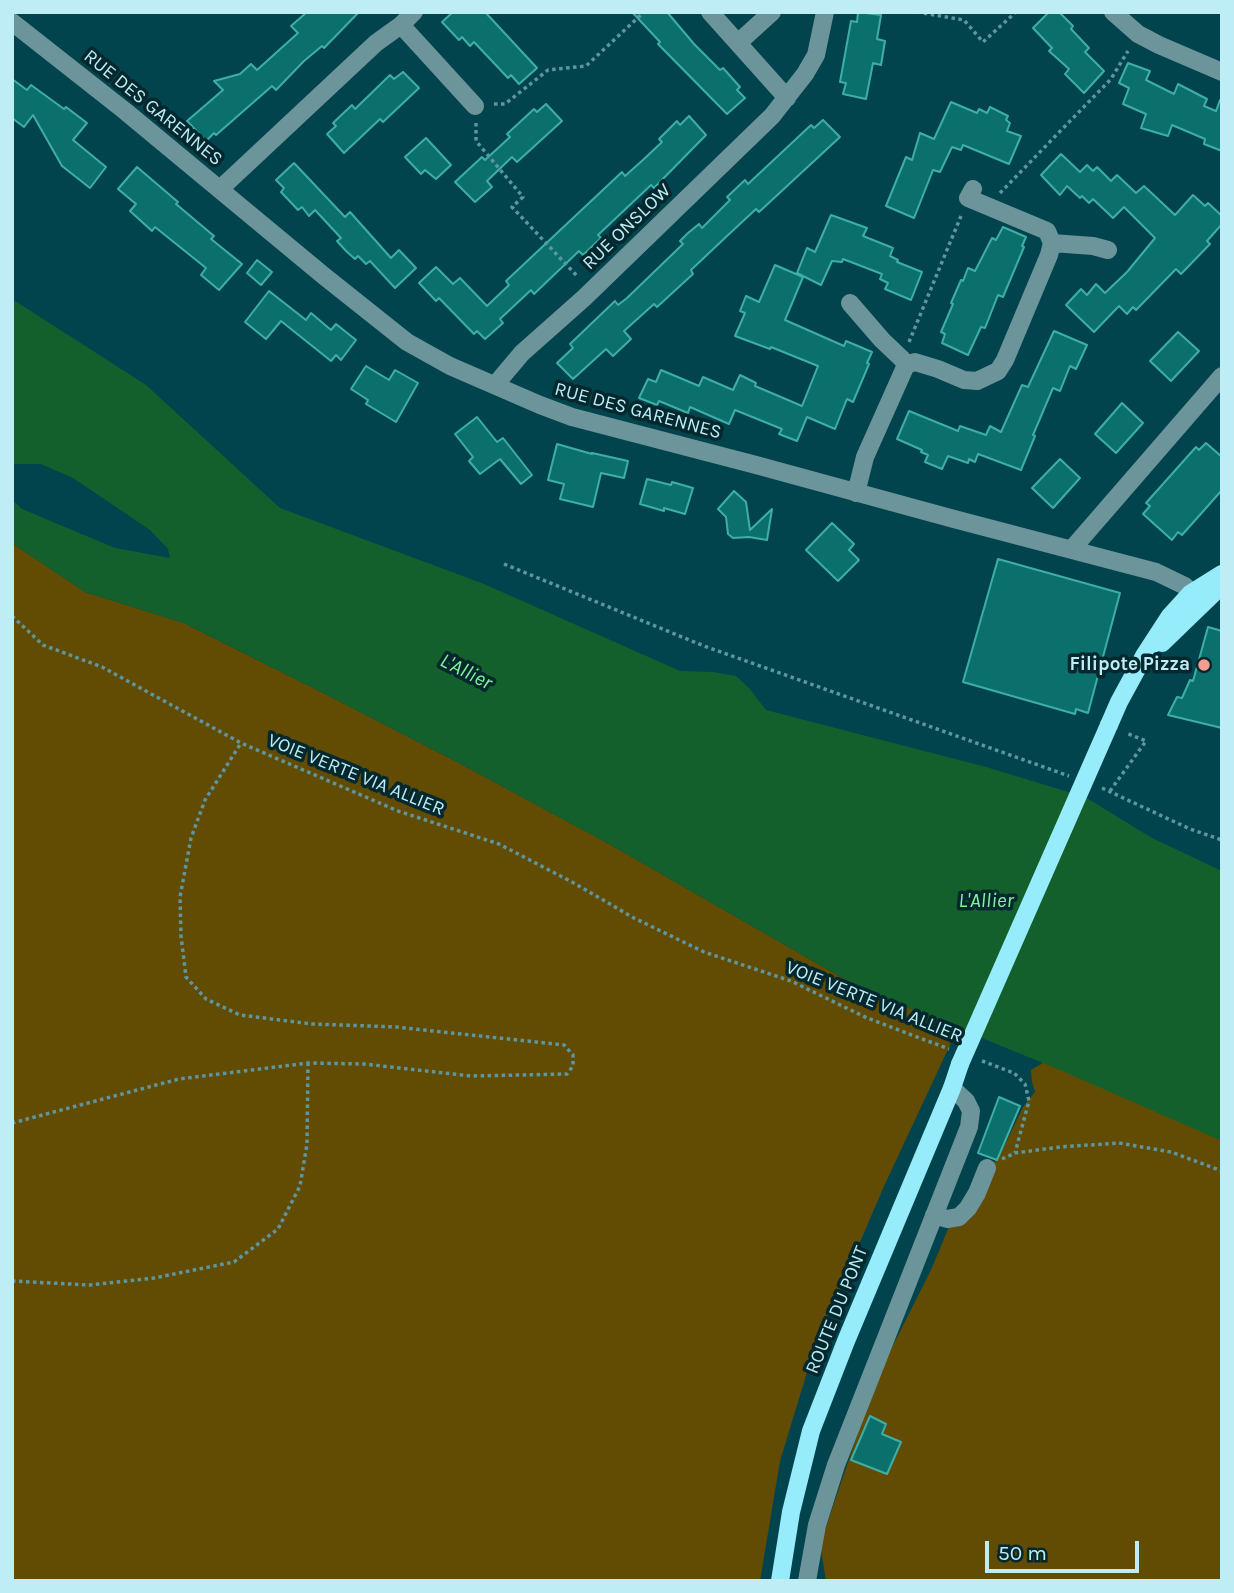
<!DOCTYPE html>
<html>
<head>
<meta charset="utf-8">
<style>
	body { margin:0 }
	#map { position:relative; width:1234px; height:1593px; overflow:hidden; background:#02444d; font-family:Karla,sans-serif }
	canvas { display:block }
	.frame { position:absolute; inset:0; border:14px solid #beedf6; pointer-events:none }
	.scale { position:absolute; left:985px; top:1541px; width:154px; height:32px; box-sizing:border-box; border:4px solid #beedf6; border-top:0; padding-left:9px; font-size:21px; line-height:24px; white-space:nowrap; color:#beedf6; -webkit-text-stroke:5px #04282d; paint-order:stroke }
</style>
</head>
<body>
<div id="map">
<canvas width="1234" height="1593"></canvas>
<div class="frame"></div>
<div class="scale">50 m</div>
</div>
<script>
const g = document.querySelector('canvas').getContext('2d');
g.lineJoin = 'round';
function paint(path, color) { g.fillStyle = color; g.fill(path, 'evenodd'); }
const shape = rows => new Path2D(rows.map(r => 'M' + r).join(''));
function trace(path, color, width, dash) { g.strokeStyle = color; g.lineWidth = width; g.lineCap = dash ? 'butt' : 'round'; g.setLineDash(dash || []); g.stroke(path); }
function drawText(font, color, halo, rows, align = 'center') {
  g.font = font + ' Karla,sans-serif'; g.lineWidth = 7; g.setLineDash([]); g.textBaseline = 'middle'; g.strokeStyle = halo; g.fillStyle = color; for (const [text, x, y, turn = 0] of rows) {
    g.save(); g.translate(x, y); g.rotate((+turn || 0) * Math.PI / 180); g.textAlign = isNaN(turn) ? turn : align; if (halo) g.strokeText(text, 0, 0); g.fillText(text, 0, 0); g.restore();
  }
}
const green = shape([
	[12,543,85,592,184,623,333,698,459,763,611,845,860,988,958,1028,885,1184,815,1346,780,1461,760,1581,12,1581],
	[1051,1058,1222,1124,1222,1581,826,1581,820,1544,878,1375,931,1270,956,1210,982,1170,998,1159,1023,1107,1035,1092,1032,1082,1031,1070]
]);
const water = shape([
	[12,299,146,385,280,508,484,584,680,671,713,672,736,676,749,688,766,710,986,767,1085,797,1152,838,1222,871,1222,1141,1060,1070,860,988,611,845,459,763,333,698,184,623,85,592,12,543,12,500,22,509,115,548,170,558,168,549,150,530,73,478,41,464,12,464]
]);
const building = shape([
	[307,12,359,12,324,48,322,46,304,61,276,90,272,86,216,135,214,133,206,141,187,121,223,90,214,81,240,74,251,64,257,70,298,33,291,26,307,12],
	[453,12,485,12,537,68,519,84,511,75,508,78,474,42,470,46,462,37,459,40,442,22,453,12],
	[632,12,667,12,694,44,720,70,723,68,740,87,737,90,745,98,727,114,658,44,660,42,632,12],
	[858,12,881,15,877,39,885,41,881,65,873,63,866,99,843,94,846,83,840,82,851,21,857,22,858,12],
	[1049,12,1059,12,1073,26,1071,29,1089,48,1085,52,1104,71,1084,93,1065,74,1069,69,1049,51,1052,48,1033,28,1049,12],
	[1128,63,1150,71,1146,80,1174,94,1178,84,1207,99,1204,106,1216,111,1220,100,1222,100,1222,151,1204,144,1205,139,1172,125,1168,136,1141,128,1146,114,1123,104,1129,88,1119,83,1128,63],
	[403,72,419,88,383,122,380,119,344,153,327,134,336,126,333,123,352,105,355,109,390,75,394,79,403,72],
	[12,79,27,90,31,85,64,109,66,107,87,123,73,140,106,167,90,188,62,166,33,115,24,127,12,118,12,79],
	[951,102,977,113,979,109,987,113,990,107,1008,116,1006,120,1010,123,1007,131,1021,136,1009,164,963,145,961,150,952,147,940,172,933,170,914,218,886,206,906,157,912,160,920,133,934,139,951,102],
	[546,104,562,121,517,162,512,157,487,181,492,187,475,202,455,182,482,157,485,160,510,137,507,134,534,109,537,112,546,104],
	[689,116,706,135,654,188,651,185,598,235,601,238,583,255,579,251,534,294,531,290,500,319,503,323,485,339,477,331,474,334,439,298,436,301,419,283,436,267,453,284,460,278,487,306,509,285,506,281,622,172,625,176,644,159,662,142,659,139,677,121,680,125,689,116],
	[823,120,840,137,759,212,756,209,727,236,691,270,693,274,657,307,654,304,624,331,631,339,613,356,606,349,573,379,557,363,573,348,570,344,615,301,618,305,627,298,683,244,680,241,688,233,699,224,702,228,730,200,727,197,745,180,748,184,811,125,814,128,823,120],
	[426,138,451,165,436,179,425,170,421,174,405,157,426,138],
	[1061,154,1080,172,1087,165,1093,171,1097,167,1111,181,1117,175,1136,193,1144,186,1175,215,1193,195,1205,206,1208,203,1222,216,1222,224,1207,241,1210,244,1181,274,1176,269,1136,310,1133,307,1127,314,1119,306,1094,332,1066,305,1081,289,1087,295,1096,284,1105,293,1127,272,1155,238,1124,207,1113,218,1093,199,1089,203,1082,196,1080,198,1067,186,1060,195,1041,175,1061,154],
	[294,163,345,217,350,212,391,258,399,250,416,268,395,288,370,261,366,264,358,256,355,259,346,251,337,241,341,238,315,210,309,216,302,207,298,210,281,192,284,188,276,180,294,163],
	[137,167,178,202,176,204,214,236,211,239,242,264,219,290,201,275,206,268,155,227,152,231,130,211,136,204,118,189,137,167],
	[831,215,867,228,863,236,893,248,890,256,898,260,897,262,922,272,911,300,885,289,888,283,880,279,882,274,843,259,842,262,832,261,821,285,797,273,807,248,815,252,831,215],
	[1003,227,1026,237,1022,246,1024,247,1003,297,998,295,985,328,981,327,968,355,942,343,945,334,941,332,953,304,951,303,961,280,963,281,968,268,975,271,992,238,996,240,1003,227],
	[257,260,272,272,261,285,247,273,257,260],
	[775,265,803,277,785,320,844,346,846,341,872,352,867,363,869,364,853,402,847,399,835,429,807,417,797,441,779,434,782,429,735,410,729,424,690,407,688,413,659,401,657,405,639,398,648,379,656,382,661,370,699,386,703,377,733,390,740,375,756,383,755,386,802,406,818,366,771,347,770,349,735,336,745,313,740,311,746,296,759,302,775,265],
	[269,291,306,320,311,313,331,330,336,324,356,340,341,360,336,355,331,361,281,321,266,339,245,322,269,291],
	[1054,331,1087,345,1076,369,1070,366,1060,391,1053,388,1033,435,1035,436,1021,470,978,454,975,462,969,459,968,463,948,456,942,469,925,462,928,455,921,452,922,450,897,439,909,411,958,431,960,426,986,435,990,426,1001,432,1022,385,1028,387,1054,331],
	[1178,332,1199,351,1171,381,1150,361,1178,332],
	[366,366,389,380,395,370,418,383,396,422,366,404,368,400,351,389,366,366],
	[1122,403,1143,423,1116,453,1095,434,1122,403],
	[477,417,497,442,503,438,532,475,521,484,500,459,480,474,469,461,473,457,455,434,477,417],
	[1206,443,1222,457,1222,490,1182,535,1178,532,1172,540,1143,514,1150,506,1146,503,1196,447,1199,450,1206,443],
	[557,444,592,454,592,453,628,461,624,478,601,473,593,507,560,499,564,484,548,480,557,444],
	[1060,459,1080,478,1053,508,1032,488,1060,459],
	[647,479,671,485,672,482,693,488,685,514,664,508,664,511,640,504,647,479],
	[734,491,746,502,750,530,772,509,767,540,749,537,733,538,728,534,726,517,718,509,734,491],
	[832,523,854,544,849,550,859,560,838,581,806,550,832,523],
	[998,559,1120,593,1088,713,1076,709,1075,714,963,682,998,559],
	[1208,627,1222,631,1222,728,1168,715,1177,697,1182,698,1190,680,1193,681,1208,627],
	[999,1097,1020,1106,997,1160,978,1153,999,1097],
	[870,1416,886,1424,882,1434,901,1442,887,1474,851,1460,870,1416]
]);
const path = shape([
	[917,12,964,20,983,42,1016,12],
	[494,104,505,104,548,70,586,66,644,12],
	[476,123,476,141,523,197,512,207,578,277],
	[1000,193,1111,79,1128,51],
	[909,342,961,216],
	[504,564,704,646,1069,776],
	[12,616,43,645,102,667,241,743,398,811,499,844,572,882,634,918,704,952,791,981,867,1018,949,1049],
	[1102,788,1190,829,1222,840],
	[1110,791,1146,741,1126,733],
	[982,1061,1014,1073,1025,1084,1029,1101,1015,1153],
	[12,1123,179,1079,308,1063,364,1064,471,1076,567,1074,573,1066,573,1055,564,1045,396,1027,312,1024,240,1015,206,999,186,977,181,936,180,897,191,838,205,800,241,743],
	[1002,1159,1015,1153,1060,1147,1119,1143,1171,1152,1222,1171],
	[12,1281,89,1285,154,1278,234,1262,278,1229,300,1186,307,1144,308,1063]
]);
const minor = shape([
	[710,12,787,98],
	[1113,12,1138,34,1159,45,1222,72],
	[12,22,125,111,324,276,407,342,450,366,540,405,572,417,756,465,954,519,1156,572,1185,586,1190,594],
	[401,25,475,106],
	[738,43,772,12],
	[220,189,376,43,401,25,414,12],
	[1052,243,1093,246,1108,250],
	[850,303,882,340,902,359,906,365],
	[495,385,522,353,584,298,772,116,805,74,816,55,825,12],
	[856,493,865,457,906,365,915,362,938,369,964,380,977,381,998,371,1005,360,1049,255,1052,243,1047,231,968,198,973,189],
	[1072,549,1222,376],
	[934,1215,947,1219,959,1217,968,1208,977,1193,987,1168],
	[807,1581,817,1525,836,1465,969,1127,971,1111,966,1101,952,1088]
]);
const major = shape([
	[1162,643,1222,585],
	[1109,725,1119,702,1144,656,1170,616,1190,594,1222,574],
	[780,1581,791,1512,811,1431,846,1341,952,1088,960,1064]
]);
const majorBridge = shape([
	[960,1064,1109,725]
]);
const markers = [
	[1204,665,7,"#f59d8f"]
];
const streetNames = [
	["RUE DES GARENNES",153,108,39],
	["RUE ONSLOW",627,227,-44],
	["RUE DES GARENNES",638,411,15],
	["VOIE VERTE VIA ALLIER",356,775,22],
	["VOIE VERTE VIA ALLIER",874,1002,22],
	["ROUTE DU PONT",837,1310,-68]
];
const poiNames = [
	["Filipote Pizza",1190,665]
];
const waterNames = [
	["L'Allier",466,672,27],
	["L'Allier",986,901]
];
paint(green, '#624c04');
paint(water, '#13602c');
paint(building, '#0b706b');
trace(building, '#3eaea7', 2);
trace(path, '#5d969f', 3.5, [3.5, 3.5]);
trace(minor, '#6c949b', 18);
trace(major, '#96ecfa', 18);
trace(majorBridge, '#96ecfa', 18);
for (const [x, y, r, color] of markers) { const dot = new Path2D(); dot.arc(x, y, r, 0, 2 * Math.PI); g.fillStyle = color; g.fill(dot); trace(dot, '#04282d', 2.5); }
drawText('19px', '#beedf6', '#04282d', streetNames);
drawText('bold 19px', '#beedf6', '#04282d', poiNames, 'right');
drawText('italic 21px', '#7ef698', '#04282d', waterNames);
</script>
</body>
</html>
